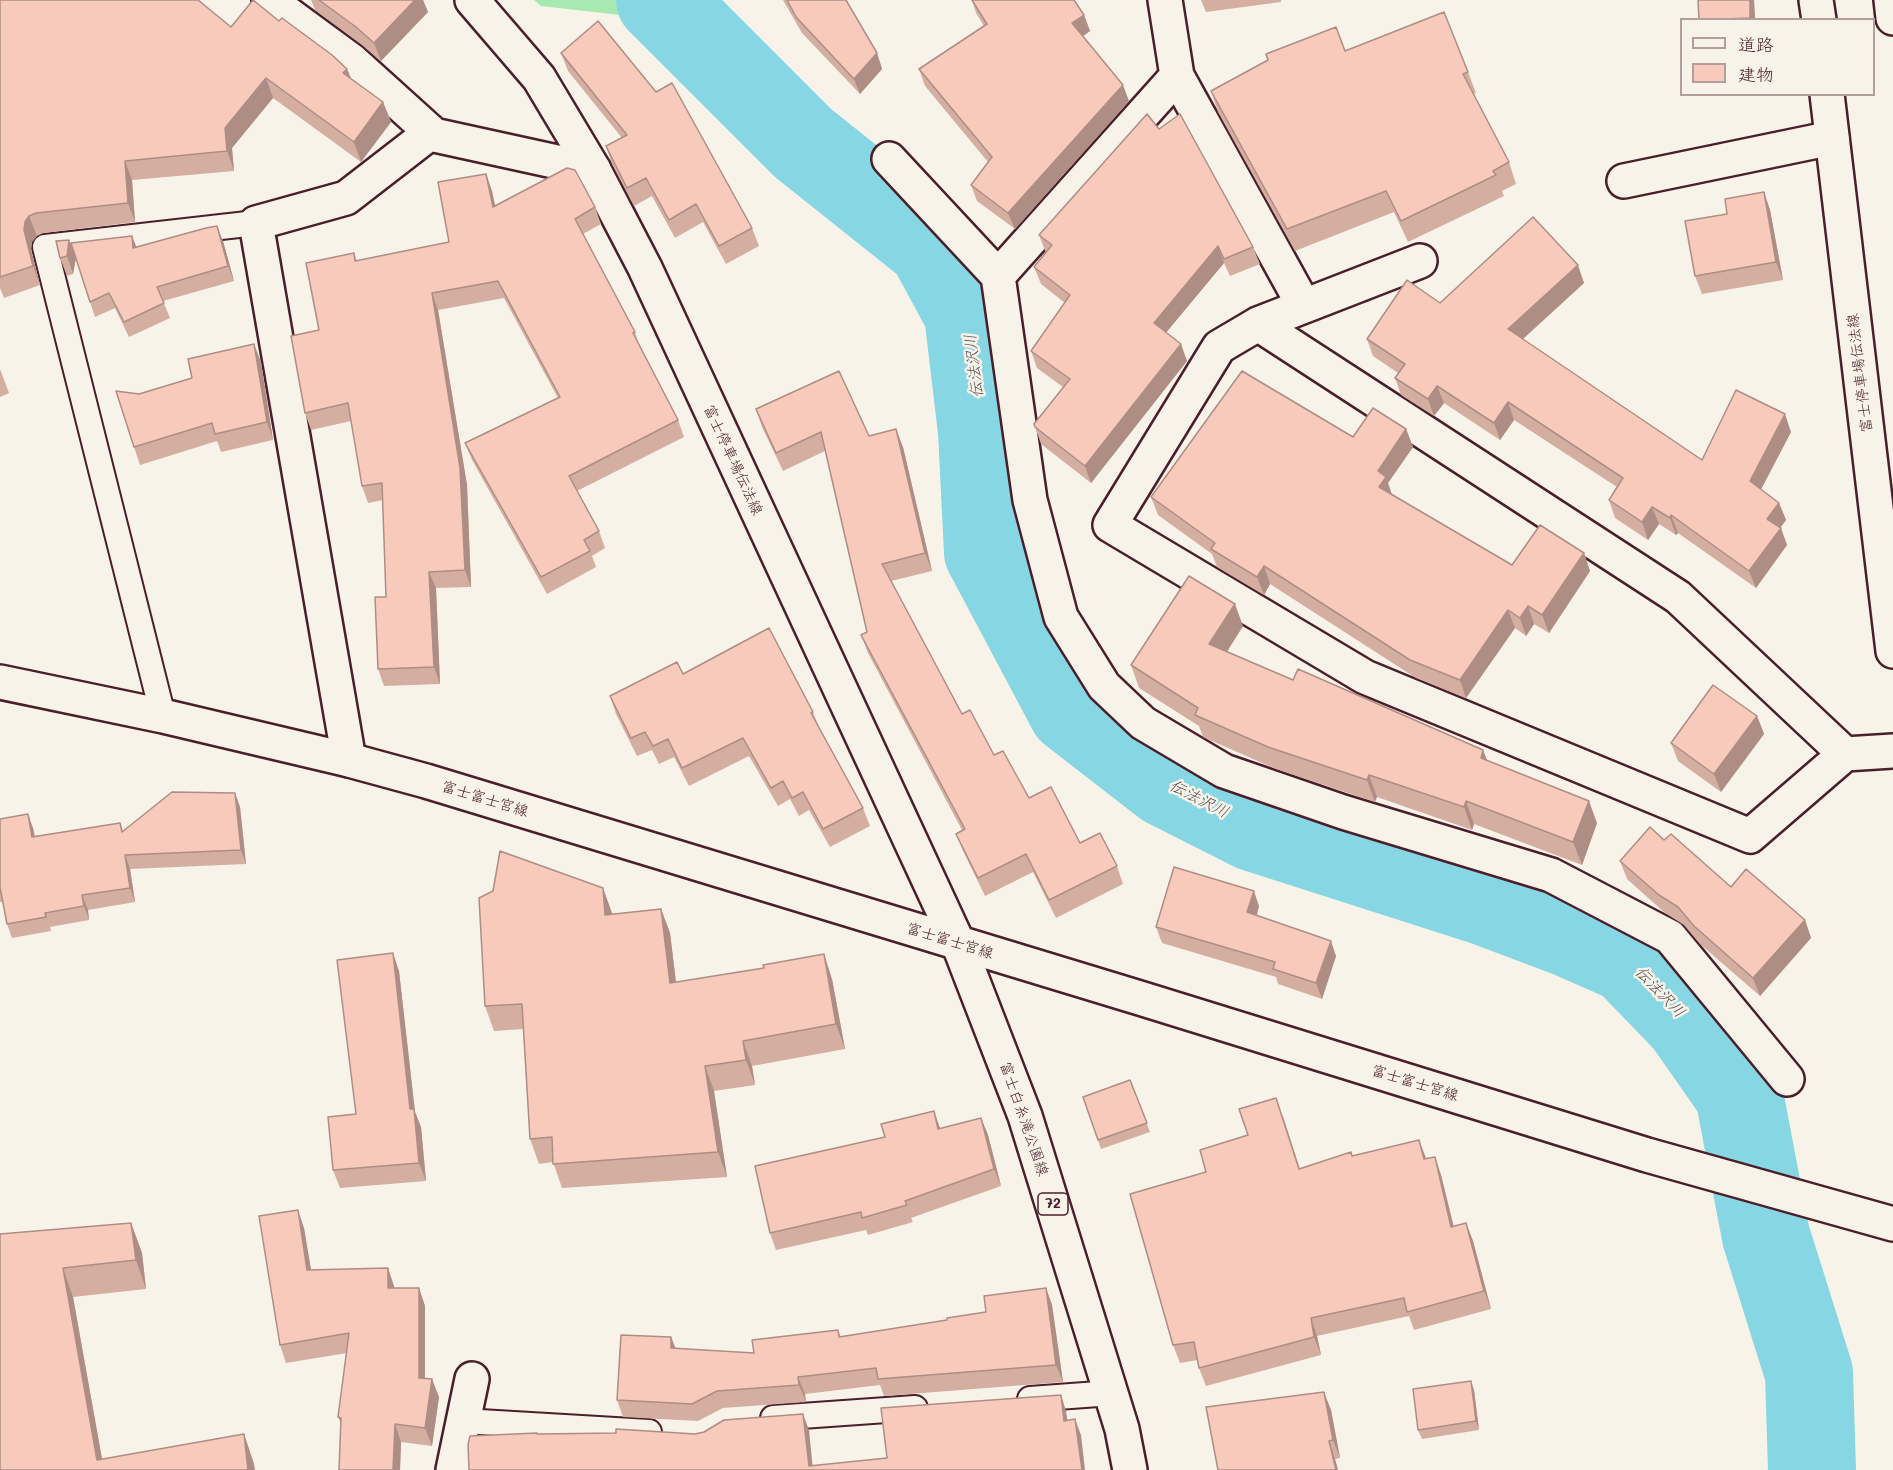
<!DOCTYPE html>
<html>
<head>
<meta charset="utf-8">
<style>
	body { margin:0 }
	#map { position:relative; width:1893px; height:1470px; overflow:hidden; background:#f7f3e8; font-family:Mali,"Klee One",sans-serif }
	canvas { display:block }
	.legend { position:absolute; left:1680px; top:18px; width:195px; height:78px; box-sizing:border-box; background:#f7f3e8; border:2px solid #b29e9c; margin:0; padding:8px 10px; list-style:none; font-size:18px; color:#4a1f2b }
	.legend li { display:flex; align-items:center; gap:12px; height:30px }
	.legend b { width:30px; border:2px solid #b29e9c }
</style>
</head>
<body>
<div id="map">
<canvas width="1893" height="1470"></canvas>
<ul class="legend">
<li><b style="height:8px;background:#f7f3e8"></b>道路</li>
<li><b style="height:16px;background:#f8cabc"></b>建物</li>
</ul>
</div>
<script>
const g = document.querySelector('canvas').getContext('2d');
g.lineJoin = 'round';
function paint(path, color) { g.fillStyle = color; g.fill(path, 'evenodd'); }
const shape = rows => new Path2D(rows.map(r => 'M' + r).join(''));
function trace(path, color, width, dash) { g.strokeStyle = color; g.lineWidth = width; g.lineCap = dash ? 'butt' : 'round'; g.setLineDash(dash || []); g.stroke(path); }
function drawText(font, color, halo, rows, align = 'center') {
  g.font = font + ' Mali,"Klee One",sans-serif'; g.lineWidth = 5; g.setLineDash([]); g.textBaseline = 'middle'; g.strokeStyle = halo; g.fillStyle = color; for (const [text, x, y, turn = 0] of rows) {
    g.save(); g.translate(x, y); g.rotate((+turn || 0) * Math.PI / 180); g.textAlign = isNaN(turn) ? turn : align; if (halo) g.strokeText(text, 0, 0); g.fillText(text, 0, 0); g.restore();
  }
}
const green = shape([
	[534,0,684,0,652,39,620,15,541,6]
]);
const river = shape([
	[660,0,803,143,931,245,968,313,982,431,988,552,1072,710,1166,783,1253,827,1484,901,1569,933,1628,959,1688,1021,1739,1094,1766,1236,1809,1373,1812,1470]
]);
const service = shape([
	[163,716,45,247,256,223],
	[1030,1399,1112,1393],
	[773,1418,915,1408],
	[463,1421,649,1432]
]);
const minor = shape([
	[269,0,351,60,434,135,594,170],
	[1165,0,1177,76,1304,306],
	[889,159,998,276,1030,500,1061,617,1104,686,1143,723,1224,771,1343,812,1551,875,1670,937,1787,1079],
	[1624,181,1832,138],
	[1420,261,1258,324,1219,347,1110,525,1365,677,1750,836,1845,754],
	[998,276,1177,76],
	[1258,324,1678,597,1845,754,1893,751],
	[349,760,256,223,346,198,430,133],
	[453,1470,472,1379]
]);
const secondary = shape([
	[472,0,539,78,594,170,645,268,958,943],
	[1816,0,1819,20],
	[1891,0,1893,18],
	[1827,94,1893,651],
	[0,682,163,716,349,760,426,781,1143,999,1647,1155,1893,1224]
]);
const primary = shape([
	[958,943,1025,1116,1122,1429,1130,1470]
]);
const wall = shape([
	[0,0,231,27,279,21,347,69,351,78,383,102,391,122,361,162,273,98,232,148,234,171,132,180,135,222,43,233,37,236,32,242,31,250,40,285,4,298,0,288],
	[311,0,423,0,428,12,381,61,362,45,315,10],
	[783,0,846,0,877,53,882,69,860,94,802,33],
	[972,0,1074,0,1084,15,1090,31,1083,36,1129,101,1015,229,977,201,971,185,988,162,925,86,919,69,984,26,976,13],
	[1201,0,1281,0,1281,2,1206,12],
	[1698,0,1754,0,1755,20,1699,20],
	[1345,51,1468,72,1476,93,1473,94,1509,162,1516,184,1502,191,1504,196,1408,242,1394,212,1295,251,1218,112,1211,91],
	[561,53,752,228,759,246,726,264,703,222,675,238,652,196,634,206,612,164,606,146,622,138,568,71],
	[486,174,492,191,495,206,595,207,601,224,583,234,635,332,639,345,678,420,684,437,577,491,599,531,605,548,592,556,596,567,547,594,472,460,465,443,558,398,504,298,438,310,467,485,471,587,436,588,440,684,384,686,378,669,386,597,383,500,368,503,362,486,351,421,311,430,305,413,319,330,354,253,357,261,449,242],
	[1764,192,1770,210,1783,280,1702,294,1695,276,1727,214],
	[1039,235,1253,247,1260,264,1230,276,1224,263,1166,332,1187,361,1091,483,1041,444,1035,427,1063,387,1037,368,1031,351,1065,303,1041,284,1034,267,1046,253],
	[132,236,136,247,223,241,234,281,163,301,170,318,129,337,115,308,95,317,90,302],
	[69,240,76,258,73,274,67,276,60,258],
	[1584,283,1523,339,1702,460,1791,432,1761,489,1779,503,1786,520,1780,528,1787,545,1756,588,1678,533,1676,535,1659,524,1648,540,1615,518,1609,500,1617,487,1514,420,1500,440,1444,403,1434,416,1401,395,1395,378,1398,373,1373,356,1367,339,1440,303],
	[261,362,273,440,221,452,217,441,140,465,134,447,139,394],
	[0,369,9,393,0,397],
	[756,409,869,436,903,447,932,571,891,581,962,714,1029,798,1080,843,1117,866,1123,884,1056,918,1033,872,985,896,963,851,956,834,962,830,868,653,861,635,867,632,825,451,783,471,762,427],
	[1406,429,1413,447,1388,483,1392,495,1512,565,1584,553,1590,571,1549,633,1534,624,1526,636,1515,628,1466,698,1416,678,1270,584,1264,595,1217,567,1212,554,1158,515,1151,497,1353,437],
	[1243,626,1227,652,1293,680,1483,750,1487,761,1597,823,1582,865,1474,824,1472,830,1377,797,1375,802,1276,769,1203,737,1199,726,1139,688,1131,665],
	[683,674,813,712,820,730,863,808,870,826,830,847,809,810,799,816,790,799,778,806,749,756,689,786,674,757,659,764,652,750,637,756,616,714,610,696],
	[1757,716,1764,734,1721,792,1678,761,1671,743],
	[235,793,240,807,246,864,130,869,135,902,88,910,89,920,50,927,51,931,12,938,7,924,3,902,0,902,0,819,33,828,35,836,120,823,123,831],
	[1664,840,1731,887,1805,920,1811,938,1760,996,1700,944,1684,925,1665,913,1627,879,1620,861],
	[603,888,612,914,661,909,670,933,676,982,832,979,845,1049,752,1066,755,1085,714,1091,727,1177,562,1188,553,1162,539,1164,530,1139,523,1029,494,1031,485,1006],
	[1259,906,1257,915,1336,956,1322,999,1278,984,1276,977,1162,943,1156,927],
	[399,971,415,1112,421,1127,426,1181,340,1188,333,1170,356,1114],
	[1130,1080,1150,1132,1101,1149,1083,1097],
	[1283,1116,1300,1169,1352,1156,1426,1159,1435,1157,1441,1175,1454,1227,1466,1223,1473,1241,1491,1309,1414,1330,1409,1316,1317,1336,1321,1355,1206,1386,1199,1368,1198,1360,1180,1363,1173,1345,1206,1172,1248,1135],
	[981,1118,988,1135,1001,1186,911,1218,913,1222,868,1235,866,1230,776,1250,770,1233,940,1129],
	[131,1223,142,1253,146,1289,73,1297,102,1459,244,1434,254,1464,0,1470,0,1234],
	[304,1228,311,1270,388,1268,394,1288,419,1288,425,1306,425,1379,439,1397,432,1446,401,1442,400,1470,339,1470,341,1424,338,1417,347,1353,286,1363,280,1345],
	[1046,1288,1052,1305,1063,1382,884,1396,880,1385,805,1394,806,1402,723,1408,698,1421,623,1417,617,1400,671,1337,675,1348,754,1353,838,1330,841,1337,947,1320,986,1312],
	[1474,1390,1479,1430,1422,1439,1418,1430],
	[1331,1410,1340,1458,1335,1459,1338,1470,1218,1470]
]);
const shadedWall = shape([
	[415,0,423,0,428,12,381,61,374,43],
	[1750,0,1754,0,1755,20,1751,20,1750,18],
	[1084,15,1090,31,1079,39,1072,23],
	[877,53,882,69,860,94,854,79],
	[347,69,355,89,343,73],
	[266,78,273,98,232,148,234,171,227,151,225,128],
	[1123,85,1129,101,1015,229,1008,213],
	[383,102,391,122,361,162,354,142],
	[125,161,132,180,135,222,128,203],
	[486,174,492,191,499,224,493,207],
	[1764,192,1770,210,1783,280,1776,262],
	[29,216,37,236,32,242,31,250,40,285,33,266,24,230,25,222],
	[217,226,223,241,234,281,228,266],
	[132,236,138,251,133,248],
	[69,240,76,258,73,274,67,256],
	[1218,246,1224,263,1160,340,1154,323],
	[1578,265,1584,283,1514,347,1508,329],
	[432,293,438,310,467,485,471,587,465,570],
	[254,344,261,362,273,440,267,422],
	[1181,344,1187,361,1091,483,1085,466],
	[1437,386,1444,403,1434,416,1428,399],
	[1508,402,1514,420,1500,440,1494,423],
	[1785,414,1791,432,1756,499,1750,481],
	[896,429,903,447,932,571,925,553],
	[1406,429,1413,447,1388,483,1392,495,1385,505,1379,487,1378,471],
	[1779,503,1786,520,1774,536,1767,519],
	[1652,507,1659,524,1648,540,1642,522],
	[1671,515,1678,533,1676,535,1670,518],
	[1781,528,1787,545,1756,588,1749,571],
	[1584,553,1590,571,1549,633,1542,615],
	[1264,566,1270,584,1264,595,1257,577],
	[429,572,436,588,440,684,434,667],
	[1235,604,1243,626,1217,667,1209,644],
	[1528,606,1534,624,1526,636,1520,618],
	[1508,610,1515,628,1466,698,1460,680],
	[1757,716,1764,734,1721,792,1714,774],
	[1483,750,1492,772,1481,758],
	[1369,775,1377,797,1375,802,1367,780],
	[235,793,240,807,246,864,241,850],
	[1466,801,1474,824,1472,830,1464,807],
	[1589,801,1597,823,1582,865,1573,842],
	[28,814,33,828,37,851,32,837],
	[125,855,130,869,135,902,130,888],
	[603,888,612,913,614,940,605,915],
	[1254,891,1259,906,1253,928,1247,912],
	[82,895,88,910,89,920,84,906],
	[661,909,670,933,679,1007,670,983],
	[1805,920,1811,938,1760,996,1753,978],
	[1331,941,1336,956,1322,999,1316,983],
	[393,953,399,971,415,1112,421,1127,426,1181,419,1163,410,1109],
	[824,954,832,979,845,1049,836,1024],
	[743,1041,752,1066,755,1085,746,1060],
	[705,1066,714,1091,727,1177,718,1152],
	[934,1111,940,1128,944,1146,938,1129],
	[981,1118,988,1135,1001,1186,994,1169],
	[1419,1140,1426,1158,1424,1159],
	[1435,1157,1441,1175,1458,1245,1451,1227],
	[298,1210,304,1228,314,1288,307,1270],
	[131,1223,142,1253,146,1289,136,1260],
	[1466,1223,1473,1241,1491,1309,1484,1291],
	[63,1268,73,1297,104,1470,97,1460],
	[388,1268,394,1286,395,1306,388,1288],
	[419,1288,425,1306,425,1396,419,1378],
	[1046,1288,1052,1305,1063,1382,1056,1365],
	[1311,1318,1317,1336,1321,1355,1314,1337],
	[671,1337,678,1354,671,1348],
	[798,1377,805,1394,806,1402,799,1385],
	[432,1379,439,1397,432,1446,425,1428],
	[1471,1381,1474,1390,1479,1430,1476,1421],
	[1324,1392,1331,1410,1340,1458,1333,1440],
	[1061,1395,1066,1411,1070,1437,1064,1421],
	[803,1414,809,1430,813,1470,809,1466],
	[1075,1419,1081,1435,1085,1470,1082,1470],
	[395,1424,401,1442,400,1470,393,1470],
	[244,1434,254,1464,255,1470,248,1470],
	[1329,1441,1335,1459,1338,1470,1336,1470]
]);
const building = shape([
	[0,0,198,0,231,27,253,0,279,21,282,18,332,55,347,69,343,73,383,102,354,142,266,78,225,128,227,151,125,161,128,203,36,213,29,216,25,222,24,230,33,266,0,277,0,0],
	[319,0,415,0,374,43,356,27,319,0],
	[787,0,846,0,877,53,854,79,796,17,787,0],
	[972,0,1074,0,1084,15,1072,23,1123,85,1008,213,971,185,992,157,919,69,987,24,972,0],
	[1698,0,1750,0,1750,18,1699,20,1698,0],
	[1444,12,1468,72,1463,74,1509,162,1493,171,1496,175,1401,221,1386,191,1287,229,1211,91,1268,60,1266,54,1336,27,1345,51,1444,12],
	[598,21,656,92,672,83,752,228,719,246,696,204,669,220,646,178,627,188,606,146,627,135,561,53,598,21],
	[1147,114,1159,129,1180,114,1253,247,1224,259,1218,246,1154,323,1181,344,1085,466,1035,427,1034,424,1070,379,1031,351,1070,295,1034,267,1052,245,1039,235,1147,114],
	[567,168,575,170,595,207,575,219,635,332,633,333,678,420,569,476,599,531,584,540,590,551,541,577,465,443,560,397,498,281,432,293,460,468,465,570,429,572,434,667,378,669,375,597,386,597,382,483,362,486,348,403,305,413,291,336,319,330,306,263,354,253,355,261,449,242,438,182,486,174,493,207,567,168],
	[1764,192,1776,262,1695,276,1685,221,1727,214,1725,199,1764,192],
	[1533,217,1578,265,1508,329,1702,460,1736,390,1785,414,1750,481,1779,503,1767,519,1781,528,1749,571,1671,515,1670,518,1652,507,1642,522,1609,500,1623,478,1508,402,1494,423,1437,386,1428,399,1395,378,1405,364,1367,339,1407,280,1440,303,1533,217],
	[217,226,228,266,157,287,164,303,124,322,109,293,90,302,71,243,132,236,133,248,206,228,217,226],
	[69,240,67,256,60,258,56,241,69,240],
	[254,344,267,422,215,434,212,423,134,447,116,391,139,394,192,378,188,359,254,344],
	[839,371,869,436,896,429,925,553,882,564,962,714,970,710,994,755,1003,751,1029,798,1051,787,1080,843,1100,833,1117,866,1049,900,1026,854,978,878,956,834,965,829,861,635,867,632,821,432,776,453,756,409,839,371],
	[1242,371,1353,437,1373,408,1406,429,1378,471,1386,477,1379,487,1512,565,1540,525,1584,553,1542,615,1528,606,1520,618,1508,610,1460,680,1410,660,1264,566,1257,577,1211,549,1215,543,1151,497,1242,371],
	[1189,576,1235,604,1209,644,1293,680,1298,669,1483,750,1481,758,1589,801,1573,842,1466,801,1464,807,1369,775,1367,780,1268,747,1195,715,1198,708,1131,665,1189,576],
	[769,628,813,712,811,713,863,808,823,829,803,792,792,798,783,781,771,788,743,738,682,768,668,739,653,746,645,732,631,738,610,696,677,662,683,674,769,628],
	[1713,685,1757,716,1714,774,1671,743,1713,685],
	[172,792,235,793,241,850,125,855,130,888,82,895,84,906,45,913,46,917,7,924,0,887,0,819,28,814,32,837,120,823,122,832,172,792],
	[1650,827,1664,840,1671,834,1731,887,1746,869,1805,920,1753,978,1694,926,1678,907,1659,895,1620,861,1650,827],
	[500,851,603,888,605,915,661,909,670,983,764,968,763,965,824,954,836,1024,743,1041,746,1060,705,1066,718,1152,553,1164,552,1137,530,1139,522,1004,485,1006,479,898,493,891,500,851],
	[1174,867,1254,891,1247,912,1331,941,1316,983,1273,969,1275,962,1156,927,1174,867],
	[393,953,410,1109,414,1109,419,1163,333,1170,328,1117,356,1114,337,960,393,953],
	[1130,1080,1147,1123,1098,1140,1083,1097,1130,1080],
	[1276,1098,1299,1169,1351,1152,1352,1156,1419,1140,1424,1159,1435,1157,1451,1227,1466,1223,1484,1291,1407,1312,1404,1298,1311,1318,1314,1337,1199,1368,1194,1342,1173,1345,1130,1194,1206,1172,1200,1150,1248,1135,1239,1109,1276,1098],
	[934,1111,938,1129,981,1118,994,1169,905,1201,907,1205,862,1218,861,1212,770,1233,755,1166,885,1137,881,1124,934,1111],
	[298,1210,307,1270,388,1268,388,1288,419,1288,419,1378,432,1379,425,1428,395,1424,393,1470,339,1470,341,1418,338,1417,349,1333,280,1345,259,1216,298,1210],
	[131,1223,136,1260,63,1268,97,1460,244,1434,248,1470,0,1470,0,1234,131,1223],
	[1046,1288,1056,1365,878,1379,876,1368,798,1377,799,1385,717,1391,692,1404,617,1400,621,1335,671,1337,671,1348,754,1353,752,1340,838,1330,839,1337,947,1320,947,1318,986,1312,984,1296,1046,1288],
	[1471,1381,1476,1421,1418,1430,1413,1389,1471,1381],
	[1324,1392,1333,1440,1329,1441,1336,1470,1218,1470,1206,1407,1324,1392],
	[1061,1395,1064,1421,1075,1419,1082,1470,469,1470,468,1445,470,1436,537,1433,537,1434,616,1433,616,1429,695,1434,704,1432,724,1420,803,1414,809,1466,887,1458,881,1408,1061,1395]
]);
const shields = [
	[1053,1204,30]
];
const shieldNames = [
	["72",1053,1204]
];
const streetNames = [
	["富士停車場伝法線",1860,373,-97],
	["富士停車場伝法線",733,460,65],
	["富士富士宮線",485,799,17],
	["富士富士宮線",950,941,17],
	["富士富士宮線",1415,1083,17],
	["富士白糸滝公園線",1024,1119,71]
];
const waterNames = [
	["伝法沢川",974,366,-97],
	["伝法沢川",1199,799,27],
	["伝法沢川",1660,992,46]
];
paint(green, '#a8e9b2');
trace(river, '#87d6e3', 88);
trace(service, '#4a1f2b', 28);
trace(minor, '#4a1f2b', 38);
trace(secondary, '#4a1f2b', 38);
trace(primary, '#4a1f2b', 38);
trace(service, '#f7f3e8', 24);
trace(minor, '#f7f3e8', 33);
trace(secondary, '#f7f3e8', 33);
trace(primary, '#f7f3e8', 33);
paint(wall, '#d5aea2');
paint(shadedWall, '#ae8d84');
paint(building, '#f8cabc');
trace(building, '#ae8d84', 1.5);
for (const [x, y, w] of shields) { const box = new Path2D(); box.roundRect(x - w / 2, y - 11, w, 22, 4.5); g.fillStyle = '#f7f3e8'; g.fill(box); trace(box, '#4a1f2b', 1.5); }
drawText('bold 14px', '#4a1f2b', null, shieldNames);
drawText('15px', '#4a1f2b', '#f7f3e8', streetNames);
drawText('italic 16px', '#594d59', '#f7f3e8', waterNames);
</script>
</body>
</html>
